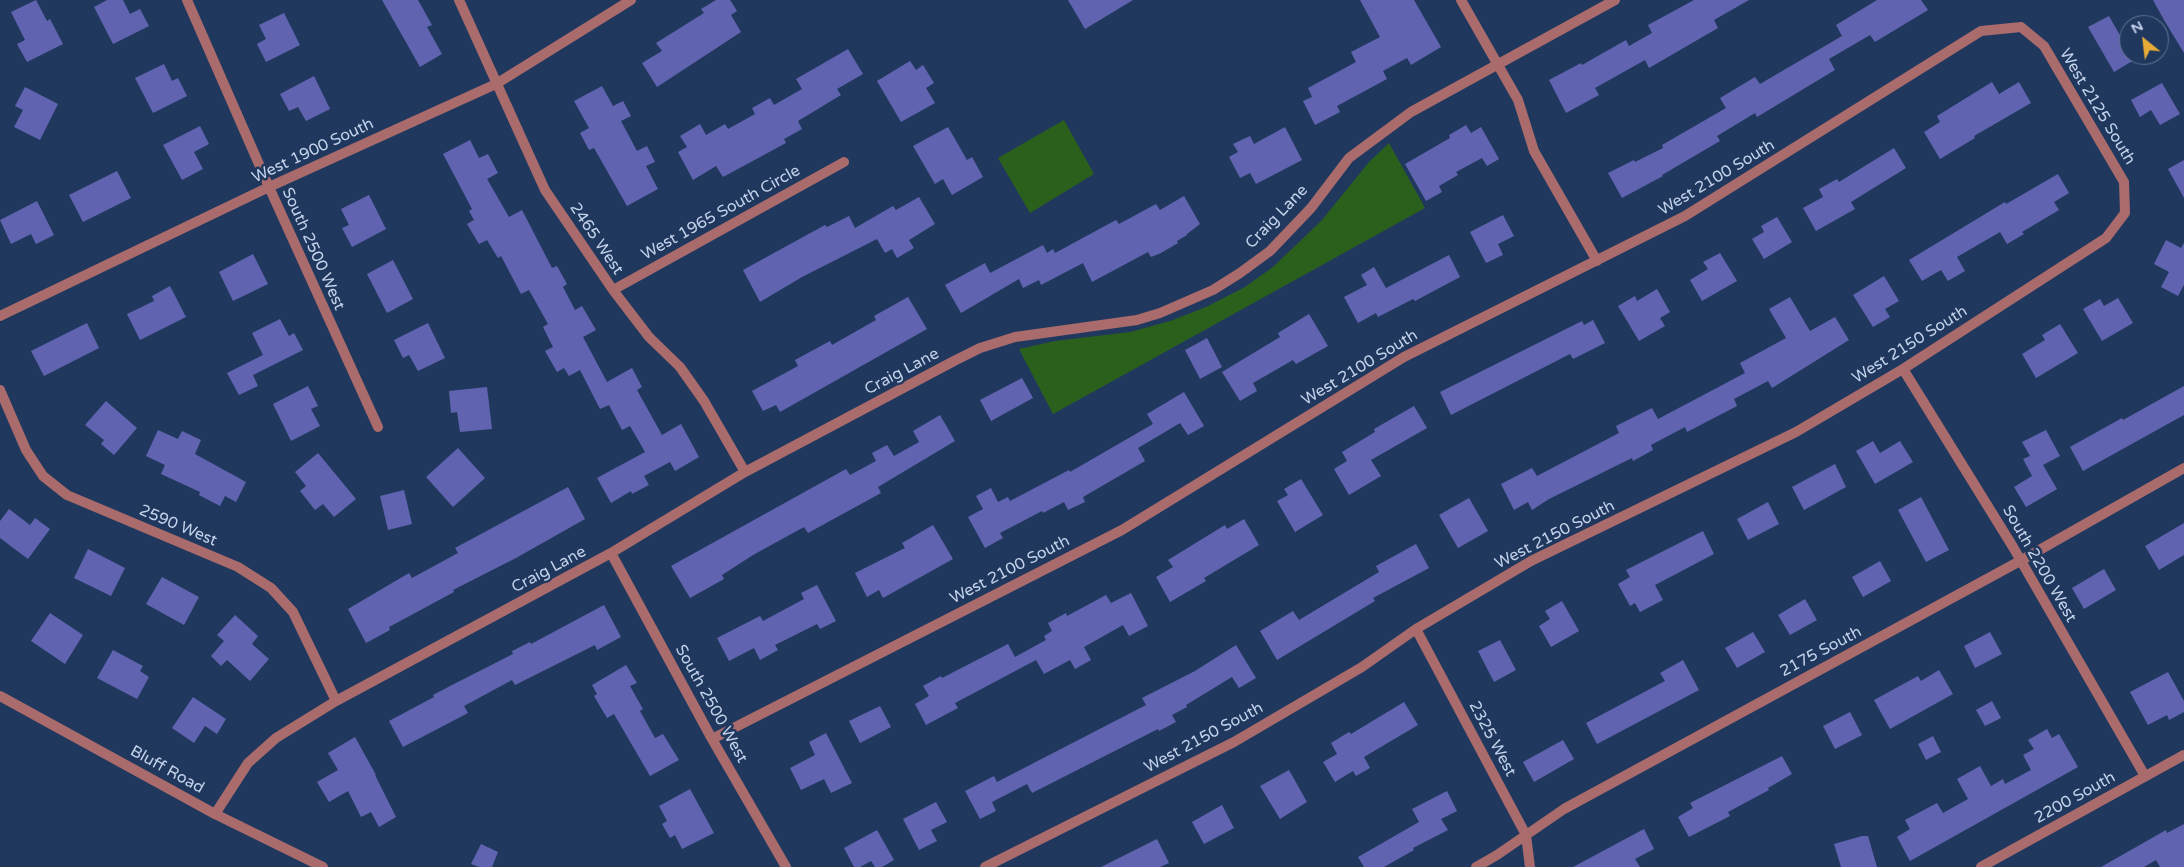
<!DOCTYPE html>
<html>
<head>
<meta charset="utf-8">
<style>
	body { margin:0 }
	#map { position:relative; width:2184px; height:867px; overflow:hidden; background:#21385e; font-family:"Varela Round",sans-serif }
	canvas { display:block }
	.north { position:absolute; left:2119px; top:15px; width:50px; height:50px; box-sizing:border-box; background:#21385e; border:1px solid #627696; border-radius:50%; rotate:331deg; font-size:14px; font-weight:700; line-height:20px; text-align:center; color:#c4d3eb }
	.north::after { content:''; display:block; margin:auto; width:18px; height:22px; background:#e8ab37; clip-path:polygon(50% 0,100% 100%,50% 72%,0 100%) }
</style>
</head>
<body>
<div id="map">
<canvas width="2184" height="867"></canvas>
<div class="north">N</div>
</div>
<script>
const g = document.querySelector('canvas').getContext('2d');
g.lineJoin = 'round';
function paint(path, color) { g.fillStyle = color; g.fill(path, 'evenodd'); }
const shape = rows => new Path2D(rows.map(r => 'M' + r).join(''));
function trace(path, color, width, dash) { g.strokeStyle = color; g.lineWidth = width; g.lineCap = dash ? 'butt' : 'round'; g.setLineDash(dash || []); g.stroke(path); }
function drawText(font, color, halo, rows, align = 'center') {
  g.font = font + ' "Varela Round",sans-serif'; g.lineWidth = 5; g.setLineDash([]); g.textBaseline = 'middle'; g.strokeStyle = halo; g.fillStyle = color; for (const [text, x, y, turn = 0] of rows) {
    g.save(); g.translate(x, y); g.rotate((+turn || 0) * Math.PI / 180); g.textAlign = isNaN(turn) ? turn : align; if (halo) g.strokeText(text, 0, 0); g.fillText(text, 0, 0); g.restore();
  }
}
const green = shape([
	[1064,120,1094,174,1030,213,998,158],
	[1389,143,1425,208,1053,414,1019,349,1055,341,1130,332,1170,321,1206,307,1245,287,1273,267,1296,245,1322,220,1369,162]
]);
const building = shape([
	[36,0,47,21,50,19,63,44,27,62,17,44,25,40,11,12],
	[107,0,123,0,130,14,140,9,149,26,113,44,94,7],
	[382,0,418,0,432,25,427,27,442,54,420,67],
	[716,0,730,0,737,11,731,15,741,32,657,87,642,63,662,51,656,43,704,13,701,9],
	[1068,0,1133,0,1085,29],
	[1360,0,1414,0,1441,47,1411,65,1407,58,1383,71,1387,79,1337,106,1340,112,1315,125,1303,101,1312,97,1308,88,1356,62,1351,52,1380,37],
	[1694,0,1749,0,1714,20,1718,28,1649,68,1645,60,1595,88,1599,95,1566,113,1549,80,1581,63,1582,65,1626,40,1629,46,1652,33,1648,25],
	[1877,0,1921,0,1928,10,1875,42,1870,35,1829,59,1835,70,1757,117,1755,113,1717,136,1720,141,1662,175,1663,176,1622,198,1608,173,1634,160,1635,162,1663,148,1662,145,1726,108,1720,98,1755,77,1760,84,1842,36,1836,25],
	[2153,0,2184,0,2184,53,2164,20],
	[284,13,300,45,266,62,257,44,266,39,259,25],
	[2109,16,2129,51,2129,55,2131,55,2134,60,2114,72,2088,27],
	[848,49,863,74,837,89,841,95,798,121,802,129,784,139,786,143,723,177,716,166,693,180,678,152,687,147,680,136,700,124,706,135,725,124,728,129,755,114,752,108,770,98,774,105,802,89,796,79],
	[910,61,916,70,923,65,934,83,926,88,935,103,901,122,877,81],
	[164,64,172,81,178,78,187,96,153,113,135,78],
	[314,76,330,109,306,121,298,107,289,111,280,94],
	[1992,82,1999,94,2019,82,2031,103,1974,136,1975,138,1940,159,1924,132,1940,122,1937,116],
	[2162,83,2180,114,2160,125,2151,110,2140,117,2131,100],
	[602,86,613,106,623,101,631,116,621,121,637,151,647,146,655,162,646,166,658,189,627,206,594,148,589,150,580,133,589,128,574,101],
	[25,87,58,104,40,140,14,127,23,110,15,106],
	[1466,125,1471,133,1481,127,1499,159,1487,166,1482,158,1456,172,1458,175,1439,186,1442,192,1426,201,1405,164,1450,138,1449,135],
	[200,126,209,144,194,152,203,169,182,180,163,145],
	[948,127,967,160,972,157,983,177,952,195,943,179,935,184,913,146],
	[1285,127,1302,160,1256,184,1250,173,1240,178,1229,157,1238,152,1233,144,1250,136,1254,144],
	[470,140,479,158,488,154,498,173,487,179,509,217,522,210,552,268,557,266,567,284,563,287,575,310,582,306,596,330,583,337,607,382,632,368,642,387,637,390,662,435,681,424,699,457,675,471,670,462,644,476,649,485,632,494,631,491,611,503,597,478,645,452,630,426,622,430,609,405,600,409,580,370,569,376,564,368,557,372,545,351,553,347,543,327,548,324,529,290,521,294,501,256,498,258,487,240,479,244,467,224,474,220,469,211,472,209,443,154],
	[1894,148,1906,168,1851,202,1855,209,1816,231,1803,208,1823,197,1819,189,1837,179,1839,182],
	[2184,160,2184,198,2168,169],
	[117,171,131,198,83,222,69,195],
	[2058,174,2069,193,2054,202,2059,210,2022,232,2024,234,2007,244,2000,232,1957,257,1965,271,1948,281,1941,270,1922,281,1909,260,2005,202,2006,204],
	[369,195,386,229,352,247,342,228,349,225,341,209],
	[1184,196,1200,224,1187,234,1187,235,1177,241,1178,243,1161,253,1151,257,1148,252,1092,282,1083,263,1041,285,1039,280,1023,288,1019,279,961,313,945,285,985,263,990,273,1043,245,1047,253,1053,249,1055,253,1116,220,1119,224,1156,204,1160,210],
	[919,197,935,224,909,240,914,248,897,258,892,249,885,253,877,239,802,277,760,302,743,270,825,225,827,227,849,216,855,228,893,206,896,210],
	[37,201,54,235,36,244,31,234,11,244,0,220],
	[1503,215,1514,236,1498,244,1503,255,1486,263,1470,232],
	[1777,217,1792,242,1764,259,1752,239,1764,232,1761,226],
	[2166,240,2181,248,2184,243,2184,285,2178,296,2161,287,2169,272,2154,264],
	[1720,253,1737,281,1702,301,1690,280,1708,269,1703,262],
	[253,254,268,284,233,301,219,272],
	[1449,255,1460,277,1415,301,1413,299,1378,317,1376,313,1358,323,1344,297,1367,285,1361,275,1374,267,1386,288],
	[393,260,413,299,387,313,367,274],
	[1884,276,1899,301,1885,309,1890,317,1873,327,1853,295],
	[170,286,186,317,140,340,127,314,154,301,152,296],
	[1657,289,1670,312,1660,318,1665,326,1639,341,1618,306,1635,296,1637,301],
	[908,297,927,329,780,412,776,405,763,411,752,391,798,366,795,360,830,341,832,345,876,320,874,316],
	[1790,297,1810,331,1835,317,1849,340,1772,388,1768,381,1734,399,1737,406,1687,432,1685,427,1651,445,1653,450,1633,461,1632,458,1549,499,1532,510,1528,502,1514,510,1501,484,1532,468,1537,476,1619,433,1616,426,1652,408,1658,419,1745,373,1740,363,1786,338,1769,309],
	[2118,298,2133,323,2102,341,2083,309,2100,299,2104,306],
	[1309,314,1328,346,1296,364,1293,360,1253,383,1257,391,1240,401,1222,372,1280,337,1278,333],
	[280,319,289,336,294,333,303,350,253,375,258,386,239,395,227,373,263,355,252,333],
	[1593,320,1605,343,1573,359,1570,354,1451,415,1440,392,1582,321,1584,325],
	[87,323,99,348,44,376,31,351],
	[428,323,445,358,418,371,409,355,403,358,394,340],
	[2060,324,2078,353,2036,378,2022,354,2045,340,2042,335],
	[1207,338,1222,367,1200,379,1185,350],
	[1022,378,1033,398,991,421,980,400],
	[308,386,318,406,311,409,320,426,291,441,273,404],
	[2184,386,2184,415,2083,471,2070,447,2122,418,2123,420],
	[487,387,492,429,460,432,457,412,451,413,449,391],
	[1184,392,1204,426,1188,435,1180,423,1138,448,1145,461,1083,497,1085,502,1068,510,1064,502,1043,513,1042,511,1000,533,1003,538,985,548,968,517,983,509,976,496,991,488,998,502,1008,497,1010,501,1069,470,1070,472,1153,424,1147,414],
	[106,401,137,428,114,455,101,444,104,440,85,425],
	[1414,406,1427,428,1371,460,1381,476,1349,495,1334,469,1347,461,1342,452,1375,432,1374,429],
	[940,415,955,441,878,487,881,493,808,533,804,527,753,555,722,575,724,579,690,598,671,566,846,469,850,475,876,461,872,453,887,445,894,456,919,442,913,431],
	[158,430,178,439,182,431,201,440,195,454,246,482,236,502,225,496,220,506,199,495,200,492,161,474,165,465,146,456],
	[2046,430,2060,456,2043,465,2057,489,2026,507,2014,487,2032,476,2023,459,2030,456,2022,442],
	[1873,441,1880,453,1900,441,1913,462,1875,484,1856,451],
	[458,448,485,478,453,507,426,477],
	[318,453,356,499,334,517,323,504,315,510,300,491,306,486,295,472],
	[1835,464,1846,487,1804,510,1792,487],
	[1301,479,1323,515,1295,532,1277,501,1288,495,1284,489],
	[568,487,585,519,516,558,453,590,454,592,389,627,390,630,366,643,348,609,409,573,412,578,458,553,455,548],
	[404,490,412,524,388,530,380,496],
	[1921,497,1949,550,1926,562,1898,510],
	[1469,498,1488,531,1458,548,1439,515],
	[1768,502,1779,524,1748,540,1737,519],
	[9,509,30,525,35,518,50,529,28,559,0,538,0,521],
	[1244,519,1259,545,1204,578,1206,581,1170,602,1156,577,1173,567,1168,560,1225,525,1227,529],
	[2184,523,2184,555,2159,570,2145,546],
	[933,525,953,559,883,598,879,590,867,597,855,573,905,548,902,543],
	[1703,531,1714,554,1655,585,1663,600,1640,612,1635,603,1630,606,1618,584,1630,577,1626,570],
	[1416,544,1429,568,1373,598,1375,601,1277,660,1260,631,1293,611,1299,620,1379,572,1376,566],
	[88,549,125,568,111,596,74,578],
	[1880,561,1891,581,1863,597,1852,577],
	[2104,569,2116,590,2084,609,2072,588],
	[162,577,199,597,184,625,146,604],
	[817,585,836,621,820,629,817,624,775,645,778,650,760,660,754,648,729,661,717,638,760,616,763,621,804,599,801,593],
	[1131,593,1148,626,1129,636,1123,625,1084,647,1091,660,1075,669,1070,660,1044,674,1036,660,955,703,958,708,926,725,915,704,929,696,923,686,941,676,942,678,1008,644,1015,657,1046,640,1044,636,1052,631,1048,623,1066,613,1067,616,1106,595,1111,603],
	[1805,599,1817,620,1790,635,1778,615],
	[1562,601,1579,631,1551,647,1539,626,1550,619,1545,611],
	[604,605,621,637,597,650,595,645,515,685,512,680,464,706,468,713,403,747,389,721,434,697,433,695,452,685,513,654,512,651,530,642,531,644],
	[50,613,83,635,65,664,31,641],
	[235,615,258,636,252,644,269,659,250,681,227,660,221,666,211,656,224,641,217,635],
	[1753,632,1765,652,1737,668,1725,648],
	[1990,632,2002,654,1975,668,1964,646],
	[1500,640,1516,670,1494,682,1478,651],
	[1236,645,1256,678,1239,688,1232,677,1186,705,1187,707,1172,715,1176,722,1159,731,1158,729,1032,793,1027,784,992,802,996,811,980,819,965,791,994,776,997,782,1146,705,1142,698,1195,671],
	[113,650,143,666,140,671,149,677,137,699,97,678],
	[1683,660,1699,690,1597,744,1586,723,1665,681,1660,673],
	[626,665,637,683,630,686,643,709,640,711,655,738,663,734,679,760,650,776,614,714,607,718,594,696,597,694,592,685],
	[1939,670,1953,694,1890,729,1874,700,1918,676,1921,681],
	[2168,672,2184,701,2184,712,2169,720,2167,715,2148,725,2130,692],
	[193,697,226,719,217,734,205,726,194,743,172,728],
	[1992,701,2001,718,1985,726,1976,710],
	[1404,702,1418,725,1364,757,1370,768,1356,776,1353,771,1335,782,1323,762,1337,754,1331,743,1349,732,1351,734],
	[880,706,891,727,860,743,849,721],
	[1850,712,1862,735,1835,749,1823,726],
	[2047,729,2052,738,2059,734,2078,767,1910,861,1897,837,1910,829,1905,820,1937,803,1943,813,1968,799,1957,779,1980,766,1991,786,2003,779,2005,784,2031,770,2023,755,2034,749,2028,740],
	[826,733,852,783,831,793,824,779,801,790,790,768,815,755,809,742],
	[1933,736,1941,752,1926,760,1918,744],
	[355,737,376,775,375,775,396,817,379,827,371,812,361,817,348,791,329,802,317,782,338,770,328,753],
	[1563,740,1574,759,1534,782,1523,762],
	[1782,756,1792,774,1768,788,1769,790,1728,812,1730,816,1689,837,1678,817,1693,808,1690,803],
	[1289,770,1307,802,1280,819,1260,786],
	[690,789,714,833,682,849,675,835,670,838,662,824,667,821,659,806],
	[1447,791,1457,811,1441,819,1448,830,1413,848,1414,850,1384,867,1364,867,1358,857,1419,822,1412,809],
	[936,802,947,822,931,830,937,841,919,850,903,819],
	[1222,805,1234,828,1204,844,1192,822],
	[2184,824,2184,867,2160,867,2156,860,2144,867,2101,867,2166,830,2167,833],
	[1644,829,1654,849,1635,859,1640,867,1573,867],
	[877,830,894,860,882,867,875,867,871,861,860,867,854,867,844,848],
	[1862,836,1868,836,1877,867,1841,867,1834,844],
	[1157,839,1169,863,1160,867,1101,867],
	[481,844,498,852,492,867,479,867,471,864]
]);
const minor = shape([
	[187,0,269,187,378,427],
	[459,0,545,190,613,290,649,337,680,367,704,401,745,472],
	[1461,0,1518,100,1534,151,1597,261],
	[613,290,844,162],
	[0,316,269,187,496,84,631,0],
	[1903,369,2013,547,2145,776],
	[0,390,26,450,43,476,67,495,238,567,271,588,293,612,336,701],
	[611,553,712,739,786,867],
	[1416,629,1526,835,1530,867],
	[712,739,1122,530,1404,357,1685,216,1981,31,2021,27,2044,46,2124,182,2125,213,2106,238,1903,369,1796,432,1531,561,1416,629,1362,667,1234,742,985,867],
	[215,814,248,763,276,738,336,701,611,553,745,472,954,361,980,348,1015,337,1137,320,1160,313,1213,290,1240,273,1270,251,1311,208,1349,158,1411,112,1615,0],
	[1476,867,1497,855,1564,809,2020,561,2184,468],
	[1981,867,2184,755]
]);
const tertiary = shape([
	[0,696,215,814,323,867]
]);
const streetNames = [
	["West 2125 South",2097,107,59],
	["West 1900 South",313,151,-25],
	["West 2100 South",1717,178,-31],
	["West 1965 South Circle",721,213,-29],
	["Craig Lane",1277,217,-46],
	["2465 West",596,239,56],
	["South 2500 West",313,249,66],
	["West 2150 South",1910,345,-32],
	["West 2100 South",1360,368,-31],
	["Craig Lane",902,372,-28],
	["2590 West",178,526,23],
	["West 2150 South",1555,535,-27],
	["South 2200 West",2039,564,60],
	["Craig Lane",549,570,-28],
	["West 2100 South",1010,570,-27],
	["2175 South",1821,652,-28],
	["South 2500 West",711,704,61],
	["West 2150 South",1204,738,-28],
	["2325 West",1492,739,62],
	["Bluff Road",167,770,29],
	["2200 South",2075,798,-29]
];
paint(green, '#2b601c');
paint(building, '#6064b0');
trace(minor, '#a96b6b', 10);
trace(tertiary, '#a96b6b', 10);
drawText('16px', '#c4d3eb', '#21385e', streetNames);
</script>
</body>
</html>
